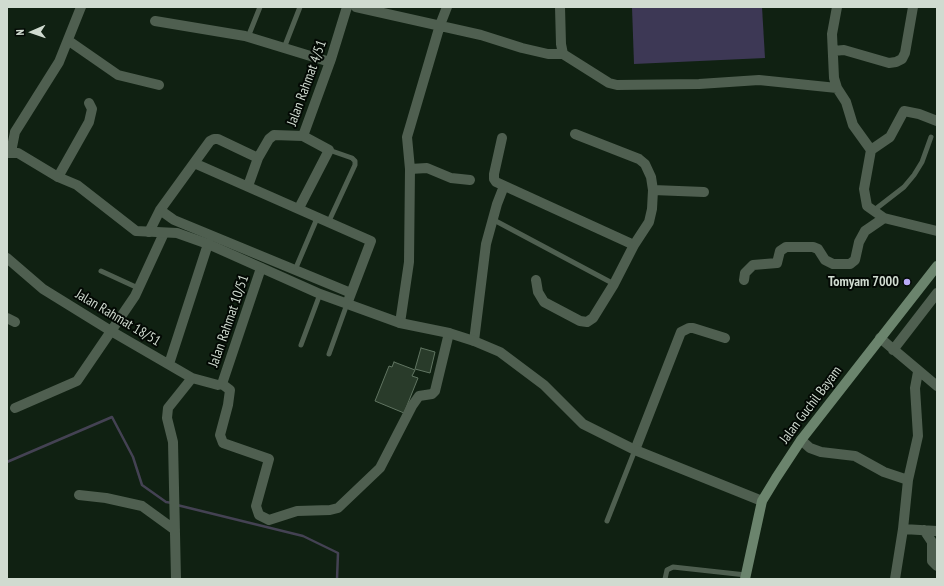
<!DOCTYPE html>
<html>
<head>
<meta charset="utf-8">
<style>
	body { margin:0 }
	#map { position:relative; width:944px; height:586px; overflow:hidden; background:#102112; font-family:"PT Sans Narrow",sans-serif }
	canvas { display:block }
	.frame { position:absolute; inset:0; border:8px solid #d0dbd0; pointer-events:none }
	.north { position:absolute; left:12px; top:12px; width:40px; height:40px; -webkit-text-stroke:3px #030904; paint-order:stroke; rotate:268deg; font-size:11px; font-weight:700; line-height:16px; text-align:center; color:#d0dbd0 }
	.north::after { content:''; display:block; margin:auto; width:14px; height:18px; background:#d0dbd0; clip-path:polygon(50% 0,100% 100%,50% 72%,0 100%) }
</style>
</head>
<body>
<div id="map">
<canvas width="944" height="586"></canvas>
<div class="frame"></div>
<div class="north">N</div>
</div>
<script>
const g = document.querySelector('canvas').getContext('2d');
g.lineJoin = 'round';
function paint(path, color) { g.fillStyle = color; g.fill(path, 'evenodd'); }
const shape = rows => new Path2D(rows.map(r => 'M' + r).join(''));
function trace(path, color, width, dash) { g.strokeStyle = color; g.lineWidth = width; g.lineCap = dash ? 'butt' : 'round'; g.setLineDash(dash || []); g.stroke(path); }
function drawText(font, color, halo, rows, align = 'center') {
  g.font = font + ' "PT Sans Narrow",sans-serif'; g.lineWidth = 4; g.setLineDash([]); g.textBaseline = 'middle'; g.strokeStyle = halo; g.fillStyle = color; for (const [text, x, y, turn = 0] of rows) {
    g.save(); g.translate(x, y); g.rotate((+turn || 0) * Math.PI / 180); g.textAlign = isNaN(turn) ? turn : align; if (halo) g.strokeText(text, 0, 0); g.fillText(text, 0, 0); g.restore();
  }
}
const green = shape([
	[632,7,762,7,765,58,634,64]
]);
const stream = shape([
	[7,462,112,417,133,457,142,485,166,502,172,503],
	[177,505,303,536,338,553,337,579]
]);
const building = shape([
	[421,348,435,352,430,373,415,369,421,348],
	[394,362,415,370,412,376,418,378,404,413,375,401,389,366,392,367,394,362]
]);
const service = shape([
	[248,37,260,7],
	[284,48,300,7],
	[873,211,904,187,914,175,922,162,931,137],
	[492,219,614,284],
	[329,221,355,165,355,161,352,158,329,150],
	[295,270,318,216],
	[101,271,138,288],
	[301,345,320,294],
	[329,354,347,304],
	[607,521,635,450],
	[665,579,667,570,673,567,746,575]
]);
const minor = shape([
	[356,7,481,35,522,48,548,54,563,54],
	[560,7,561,44,563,54,609,83,617,85,699,84,759,80,837,88],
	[837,7,832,34,834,78,837,88,846,102,853,125,871,150,864,189,867,206,884,218,937,231],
	[155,21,245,36,330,62],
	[69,41,118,75,159,85],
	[833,51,844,50,889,63,896,62,902,59,905,53,913,7],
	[575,134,639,159,645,164,651,177,653,190,652,209,649,222,634,245],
	[502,138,494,174,494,179,496,182,634,245,614,284,593,318,587,322,580,321,544,302,538,292,536,280],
	[871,150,890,137,904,111,919,114,937,121],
	[11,152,15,132,59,62,81,7],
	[258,158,269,139,274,135,303,136,331,59,347,7],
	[194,163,371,241,347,304],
	[410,169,427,168,451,178,470,180],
	[58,177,89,122,92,109,89,103],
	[653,190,704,192],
	[299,208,329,150,303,136],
	[160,210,174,220,351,293],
	[149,232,160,210,210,141,214,139,218,139,258,158,248,186],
	[7,258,43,289,111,331,192,378,218,385,222,384],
	[744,280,745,273,753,265,777,263,780,251,786,247,813,247,818,249,825,260,833,264,850,264,855,260,859,242,865,231,884,218],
	[7,318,15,322],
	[400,323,409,262,410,169,407,137,440,25,447,7],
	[880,338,937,386],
	[474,341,486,244,497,204,504,186],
	[893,350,937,293],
	[169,364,208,244],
	[222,384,230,390,228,405,220,435,223,443,269,459,256,506,259,515,269,520,297,511,330,510,338,508,380,468,412,406,419,396,432,394,435,391,449,333],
	[222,384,261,268],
	[15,408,77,381,135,296,164,233],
	[801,440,810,448,821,452,855,456,884,472,908,480],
	[635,450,681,332,689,328,693,328,725,338],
	[79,495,106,498,142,506,175,530],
	[903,529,937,531],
	[924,530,932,542,932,561,937,566],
	[176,579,173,442,167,418,168,408,192,378],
	[895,579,903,529,908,480,918,436,915,388,918,372]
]);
const tertiary = shape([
	[7,153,18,153,58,177,77,185,136,231,177,233,208,244,320,294,400,323,449,333,474,341,500,352,544,385,583,424,635,450,762,501]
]);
const secondary = shape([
	[745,579,762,501,776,478,801,440,937,266]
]);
const markers = [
	[907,282,4,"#b9abf7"]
];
const streetNames = [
	["Jalan Rahmat 4/51",307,83,-70],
	["Jalan Rahmat 18/51",118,318,31],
	["Jalan Rahmat 10/51",229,321,-71],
	["Jalan Guchil Bayam",811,405,-53]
];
const poiNames = [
	["Tomyam 7000",899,282]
];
paint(green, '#3d3855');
trace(stream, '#444253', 2.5);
paint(building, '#293b2a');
trace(building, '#617562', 1);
trace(service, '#4f5f50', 5);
trace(minor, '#4f5f50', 10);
trace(tertiary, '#4f5f50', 10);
trace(secondary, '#6b846d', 10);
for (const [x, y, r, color] of markers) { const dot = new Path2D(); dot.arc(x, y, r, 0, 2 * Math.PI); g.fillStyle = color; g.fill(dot); trace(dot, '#030904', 1.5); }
drawText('14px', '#d0dbd0', '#030904', streetNames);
drawText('bold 14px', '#d0dbd0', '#030904', poiNames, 'right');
</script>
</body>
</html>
